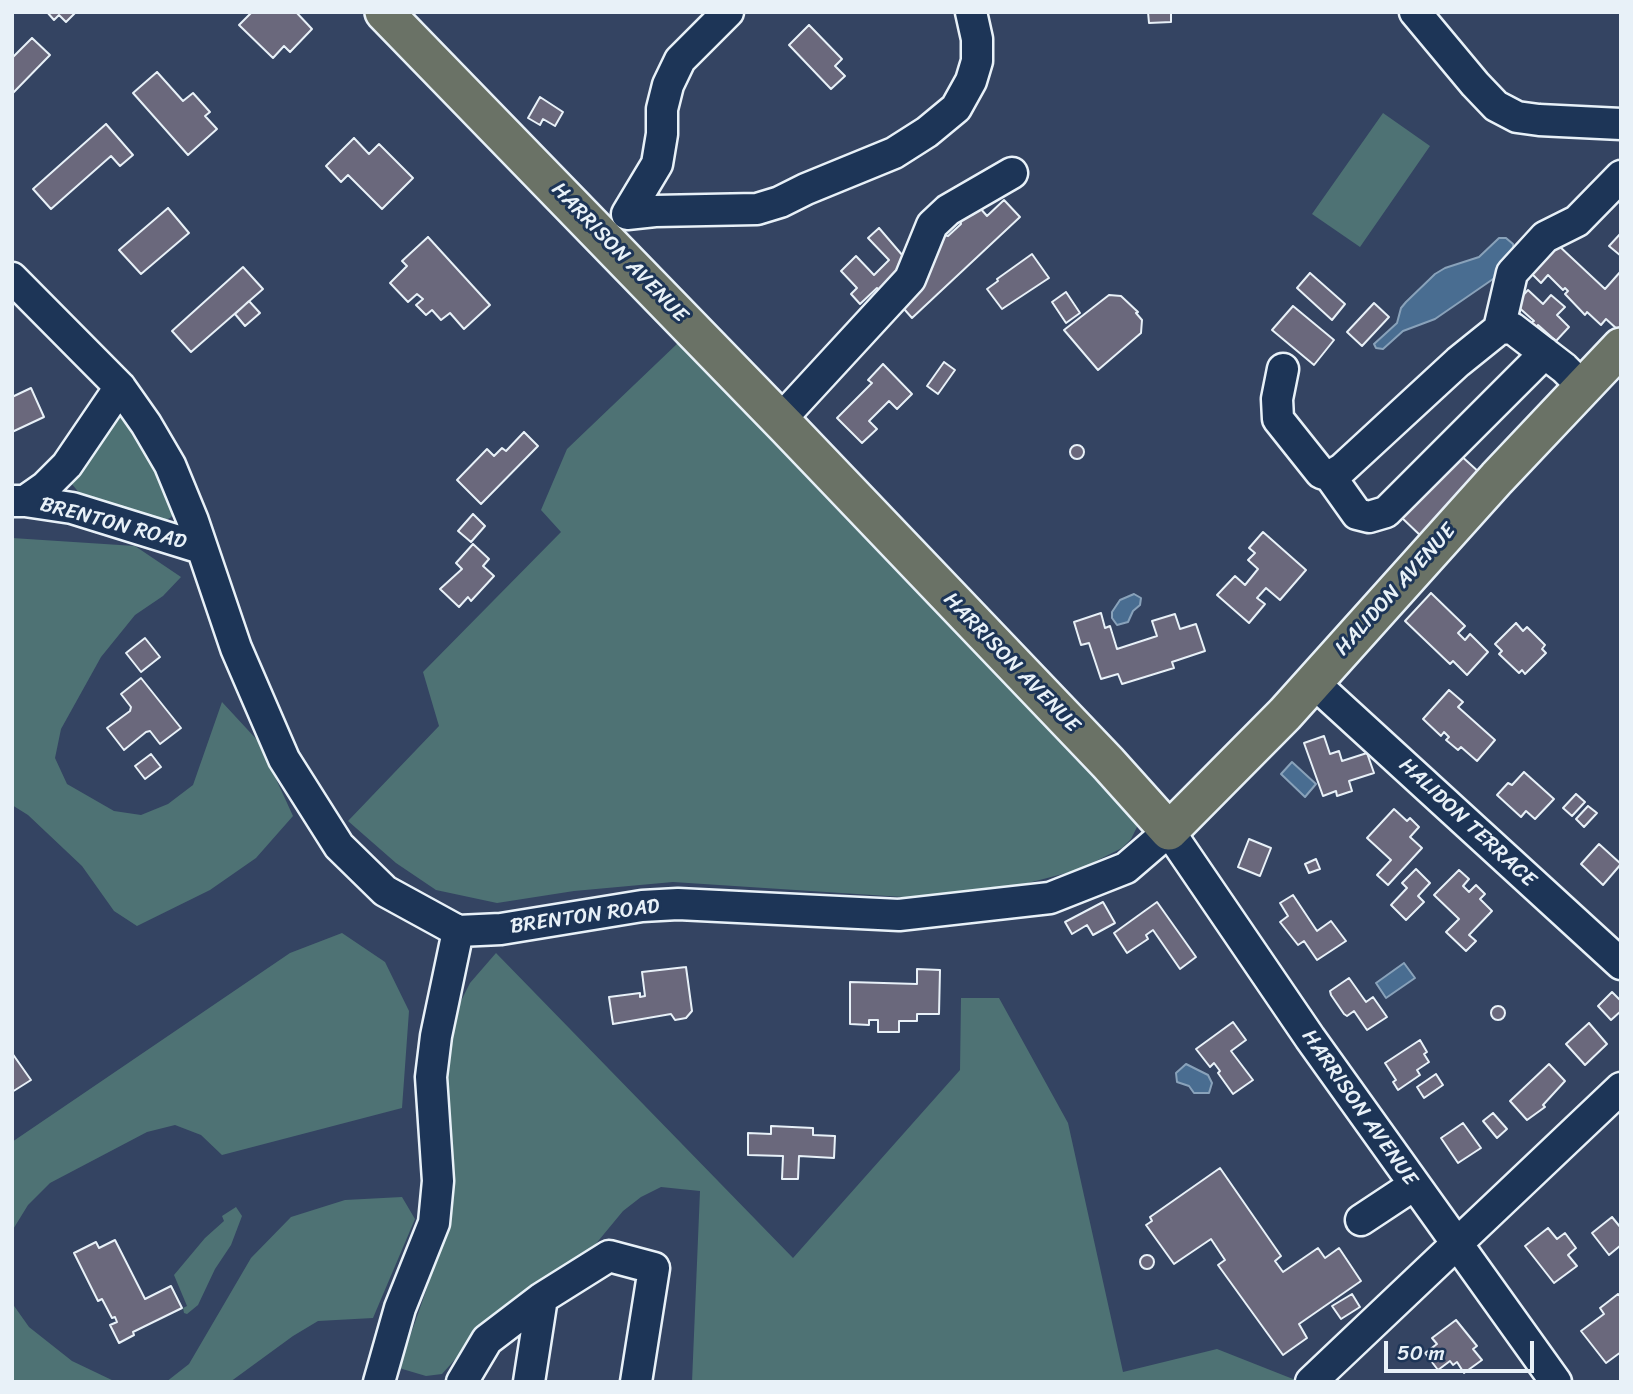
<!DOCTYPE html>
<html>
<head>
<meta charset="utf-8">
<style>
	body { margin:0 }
	#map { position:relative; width:1633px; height:1394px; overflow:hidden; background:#344462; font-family:Sriracha,sans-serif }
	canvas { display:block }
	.frame { position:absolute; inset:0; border:14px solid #e8f1f8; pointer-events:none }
	.scale { position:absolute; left:1384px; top:1341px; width:150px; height:32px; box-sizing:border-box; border:4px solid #e8f1f8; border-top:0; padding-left:9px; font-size:21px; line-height:24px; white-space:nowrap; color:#e8f1f8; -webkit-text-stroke:5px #1d3557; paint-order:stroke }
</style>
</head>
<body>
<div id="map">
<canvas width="1633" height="1394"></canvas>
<div class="frame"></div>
<div class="scale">50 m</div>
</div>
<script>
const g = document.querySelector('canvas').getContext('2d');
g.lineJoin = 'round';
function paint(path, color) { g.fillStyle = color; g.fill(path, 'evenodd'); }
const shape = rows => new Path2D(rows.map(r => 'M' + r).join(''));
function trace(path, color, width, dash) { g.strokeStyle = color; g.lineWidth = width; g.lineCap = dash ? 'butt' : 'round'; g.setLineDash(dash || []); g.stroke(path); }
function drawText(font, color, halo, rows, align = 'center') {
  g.font = font + ' Sriracha,sans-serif'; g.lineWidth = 6; g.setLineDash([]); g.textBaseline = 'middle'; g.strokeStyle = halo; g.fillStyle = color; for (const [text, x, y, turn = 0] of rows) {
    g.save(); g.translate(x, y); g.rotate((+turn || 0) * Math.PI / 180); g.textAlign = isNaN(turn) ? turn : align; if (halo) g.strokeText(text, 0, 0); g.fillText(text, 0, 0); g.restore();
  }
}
const green = shape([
	[1383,113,1430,146,1360,247,1312,214],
	[679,342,1133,816,1137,827,1131,839,1122,848,1078,870,1001,890,918,898,673,882,574,891,497,903,436,890,396,863,348,821,439,726,423,672,561,532,541,510,567,449],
	[122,414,150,458,174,514,170,518,165,520,81,495,71,483,75,473,114,418],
	[12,538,135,546,181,577,163,596,135,615,101,657,61,729,55,758,67,784,114,811,141,815,168,804,193,785,222,702,259,742,293,816,256,858,210,890,137,926,114,911,82,866,28,815,12,805],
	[342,933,385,962,409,1011,402,1108,222,1155,201,1135,175,1125,147,1132,50,1183,28,1205,12,1231,12,1142,290,953],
	[496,953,793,1258,960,1070,961,998,999,998,1068,1123,1123,1372,1217,1349,1298,1381,692,1382,700,1191,661,1187,641,1197,623,1211,580,1263,467,1346,442,1374,426,1376,399,1368,428,1285,452,1190,447,1055,456,1011,470,983],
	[402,1197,415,1219,373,1318,318,1321,293,1336,230,1382,166,1382,189,1364,251,1258,291,1217,345,1200],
	[236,1207,242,1216,231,1245,215,1269,198,1305,187,1314,184,1313,183,1308,187,1306,174,1275,205,1238,224,1221,222,1216],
	[12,1303,29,1327,72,1361,116,1382,12,1382]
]);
const water = shape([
	[1499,238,1506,238,1513,244,1514,252,1496,277,1435,319,1403,331,1383,349,1376,348,1374,344,1397,323,1401,308,1406,302,1435,274,1445,268,1479,257,1499,238],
	[1134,594,1141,598,1140,605,1133,611,1128,622,1117,625,1112,618,1112,612,1120,600,1134,594],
	[1292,762,1316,784,1305,797,1281,774,1292,762],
	[1404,963,1415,978,1386,998,1376,983,1404,963],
	[1186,1064,1208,1075,1212,1083,1209,1093,1194,1093,1189,1086,1177,1082,1176,1073,1186,1064]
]);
const building = shape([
	[47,12,76,12,66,22,59,15,54,20,47,12],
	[252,12,296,12,312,29,290,52,284,46,273,58,239,25,252,12],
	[1148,12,1171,12,1171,22,1149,23,1148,12],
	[809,25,842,59,835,66,845,76,831,89,789,45,809,25],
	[32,38,50,55,12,94,12,58,32,38],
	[157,72,183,101,193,93,210,112,205,116,217,129,188,155,133,93,157,72],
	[540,97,563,112,555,126,543,119,540,125,528,118,540,97],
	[106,124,133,155,120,166,111,156,51,209,33,189,106,124],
	[354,138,369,154,379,144,413,178,382,209,348,175,341,182,326,166,354,138],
	[1004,200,1020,217,912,318,897,301,930,270,922,262,939,234,948,236,961,224,960,218,970,214,972,215,980,208,987,216,1004,200],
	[168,208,189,233,141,274,119,250,168,208],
	[879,228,909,263,880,291,877,288,860,304,851,294,857,288,841,271,856,256,874,275,889,260,868,238,879,228],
	[1621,233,1621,256,1609,246,1621,233],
	[428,237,490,305,464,329,450,313,441,320,432,310,426,315,416,305,423,299,417,294,408,302,390,283,407,266,402,261,428,237],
	[1558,245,1605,289,1621,271,1621,326,1617,329,1606,319,1601,325,1587,312,1585,315,1565,294,1568,291,1565,288,1563,290,1548,275,1541,283,1527,269,1542,253,1547,258,1558,245],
	[1032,254,1049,278,1002,309,987,289,998,281,997,279,1032,254],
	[243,267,263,289,191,352,172,331,243,267],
	[1310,273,1345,304,1332,320,1297,288,1310,273],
	[1528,290,1543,304,1551,295,1565,307,1557,315,1569,327,1556,341,1538,325,1536,328,1531,323,1534,321,1515,304,1528,290],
	[1066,292,1080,313,1066,323,1052,302,1066,292],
	[1109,295,1121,296,1138,312,1136,313,1142,320,1141,333,1098,370,1064,330,1109,295],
	[249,301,260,313,245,326,235,314,249,301],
	[1374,303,1389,317,1362,346,1347,332,1374,303],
	[1293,306,1334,340,1314,365,1272,330,1293,306],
	[944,362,955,370,938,394,927,386,944,362],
	[883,364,912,394,897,409,889,401,869,421,877,429,862,443,837,418,872,383,868,380,883,364],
	[31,388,44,417,12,432,12,397,31,388],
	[524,432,538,446,481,504,457,480,487,449,494,456,502,448,506,451,524,432],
	'1070 452a7 7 0 1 1 14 0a7 7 0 1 1-14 0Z',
	[1458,453,1481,474,1423,538,1400,516,1458,453],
	[473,514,485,526,471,542,458,531,473,514],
	[1263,532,1306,570,1280,600,1266,588,1257,598,1265,604,1249,623,1217,595,1235,576,1245,585,1258,569,1248,560,1255,553,1249,548,1263,532],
	[473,544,489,559,483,566,494,576,471,601,468,597,459,607,440,589,462,569,456,563,473,544],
	[1431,593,1465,626,1458,633,1465,640,1470,634,1488,652,1467,675,1453,661,1450,664,1405,621,1431,593],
	[1101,613,1105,628,1110,626,1117,649,1157,636,1152,621,1175,614,1180,629,1196,624,1205,651,1172,662,1174,668,1122,684,1118,674,1101,679,1089,643,1081,645,1074,622,1101,613],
	[1516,623,1523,631,1527,627,1545,645,1542,649,1546,653,1525,674,1522,670,1519,673,1499,654,1502,651,1495,644,1516,623],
	[145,638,160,657,141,672,126,653,145,638],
	[141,678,181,728,160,744,150,731,146,732,124,750,107,728,130,711,131,707,121,694,141,678],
	[1449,690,1463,702,1458,707,1495,740,1477,761,1461,747,1458,750,1446,740,1449,737,1444,732,1441,736,1423,719,1449,690],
	[1324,736,1330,754,1339,751,1342,761,1367,753,1374,773,1349,781,1352,791,1337,796,1336,791,1323,796,1304,743,1324,736],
	[151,754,161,767,145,779,135,766,151,754],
	[1524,772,1554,799,1535,819,1526,811,1521,817,1497,795,1508,783,1512,785,1524,772],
	[1576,794,1585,802,1572,816,1563,808,1576,794],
	[1588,806,1597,813,1584,827,1576,819,1588,806],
	[1394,809,1407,821,1410,818,1419,827,1410,837,1422,848,1388,885,1377,875,1391,860,1367,838,1394,809],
	[1249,839,1271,848,1260,876,1238,867,1249,839],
	[1599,844,1621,864,1603,885,1581,864,1599,844],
	[1316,859,1320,869,1309,873,1305,864,1316,859],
	[1416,869,1430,883,1418,896,1424,902,1406,920,1391,905,1407,888,1402,883,1416,869],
	[1459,870,1469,879,1463,886,1469,892,1476,885,1485,894,1480,899,1492,911,1469,935,1476,941,1466,951,1446,932,1459,919,1434,895,1459,870],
	[1293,895,1317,931,1331,921,1346,941,1317,960,1304,941,1298,945,1280,922,1288,916,1280,903,1293,895],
	[1103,902,1115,923,1093,935,1087,925,1072,934,1065,922,1103,902],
	[1157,902,1196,957,1180,969,1153,930,1146,935,1148,939,1127,953,1114,933,1157,902],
	[686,967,692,1011,686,1018,675,1020,671,1014,613,1024,609,997,640,993,640,997,645,996,642,972,686,967],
	[917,969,940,970,939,1014,917,1014,917,1021,899,1021,899,1032,878,1032,878,1020,869,1020,869,1025,850,1024,850,982,917,984,917,969],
	[1349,978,1366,1002,1373,997,1387,1017,1367,1030,1354,1011,1347,1016,1344,1014,1331,995,1330,991,1349,978],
	[1612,992,1621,1001,1621,1011,1611,1020,1598,1006,1612,992],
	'1491 1013a7 7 0 1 1 14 0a7 7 0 1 1-14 0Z',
	[1233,1022,1246,1040,1231,1051,1253,1080,1233,1094,1218,1073,1220,1071,1214,1063,1210,1067,1196,1049,1233,1022],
	[1589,1023,1607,1044,1585,1065,1566,1044,1589,1023],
	[1420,1040,1427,1052,1424,1054,1429,1062,1417,1070,1420,1075,1398,1090,1393,1082,1396,1080,1385,1063,1420,1040],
	[12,1053,31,1080,12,1092,12,1053],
	[1549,1064,1565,1081,1543,1105,1545,1107,1527,1120,1510,1101,1549,1064],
	[1436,1074,1443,1085,1424,1098,1417,1087,1436,1074],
	[1493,1113,1507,1129,1497,1138,1483,1121,1493,1113],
	[1463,1123,1481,1148,1458,1163,1441,1138,1463,1123],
	[771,1126,813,1128,813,1135,835,1136,834,1158,799,1156,798,1179,782,1179,783,1156,748,1155,748,1133,771,1134,771,1126],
	[1220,1168,1281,1256,1275,1261,1283,1272,1318,1248,1325,1258,1339,1248,1361,1281,1299,1324,1307,1338,1283,1355,1218,1265,1225,1260,1211,1239,1174,1264,1146,1225,1152,1221,1150,1217,1220,1168],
	[1612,1217,1621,1228,1621,1245,1609,1255,1592,1233,1612,1217],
	[1548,1228,1557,1239,1565,1233,1576,1248,1568,1255,1577,1266,1554,1283,1525,1246,1548,1228],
	[115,1240,145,1299,171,1286,182,1308,133,1332,134,1335,119,1343,110,1325,117,1322,115,1317,112,1318,102,1299,98,1301,74,1253,96,1242,99,1248,115,1240],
	'1140 1262a7 7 0 1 1 14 0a7 7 0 1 1-14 0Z',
	[1352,1294,1360,1307,1341,1319,1332,1306,1352,1294],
	[1618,1294,1621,1297,1621,1352,1606,1363,1581,1331,1604,1314,1600,1308,1618,1294],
	[1456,1320,1477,1346,1473,1349,1482,1360,1464,1373,1457,1362,1453,1365,1450,1361,1438,1370,1425,1353,1437,1344,1432,1338,1456,1320]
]);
const minor = shape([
	[728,12,680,60,668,85,662,109,662,134,657,164,627,214,655,211,757,209,780,202,806,189,894,153,927,132,956,108,971,81,977,61,977,39,971,12],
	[1415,12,1475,84,1496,106,1517,117,1539,120,1621,124],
	[12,278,120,387,146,424,170,465,193,521,236,648,284,759,339,846,385,891,458,931,501,929,642,906,678,904,899,915,1050,898,1126,868,1169,831,1310,1038,1556,1382],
	[1499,329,1512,273,1545,237,1577,221,1621,176],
	[1283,369,1277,399,1278,419,1321,473,1330,476,1342,469,1458,362,1499,329,1512,328,1564,368,1583,387],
	[780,420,910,279,932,225,948,210,1012,173],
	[1330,476,1357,514,1369,517,1386,512,1545,353],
	[14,501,25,501,45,487,67,465,120,387],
	[25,501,72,508,201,548],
	[1313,682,1621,964],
	[1361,1220,1414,1185],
	[379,1382,400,1308,434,1223,438,1181,431,1077,436,1036,458,931],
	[462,1382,487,1340,542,1298,609,1256,654,1268,636,1382],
	[529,1382,542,1298],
	[1311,1382,1621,1088]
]);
const major = shape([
	[384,12,786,426,1108,763,1169,831,1285,714,1497,478,1621,347]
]);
const streetNames = [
	["HARRISON AVENUE",619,253,46],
	["BRENTON ROAD",113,524,15],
	["HALIDON AVENUE",1396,590,-48],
	["HARRISON AVENUE",1011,663,46],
	["HALIDON TERRACE",1467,823,43],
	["BRENTON ROAD",585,917,-8],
	["HARRISON AVENUE",1359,1108,55]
];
paint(green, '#4e7274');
paint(water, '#496d91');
trace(water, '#89a2ba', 2);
paint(building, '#6a687c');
trace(building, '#e8f1f8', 2);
trace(minor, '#e8f1f8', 35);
trace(major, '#e8f1f8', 42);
trace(minor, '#1d3557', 30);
trace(major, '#6a7266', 37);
drawText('21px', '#e8f1f8', '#1d3557', streetNames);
</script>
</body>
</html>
